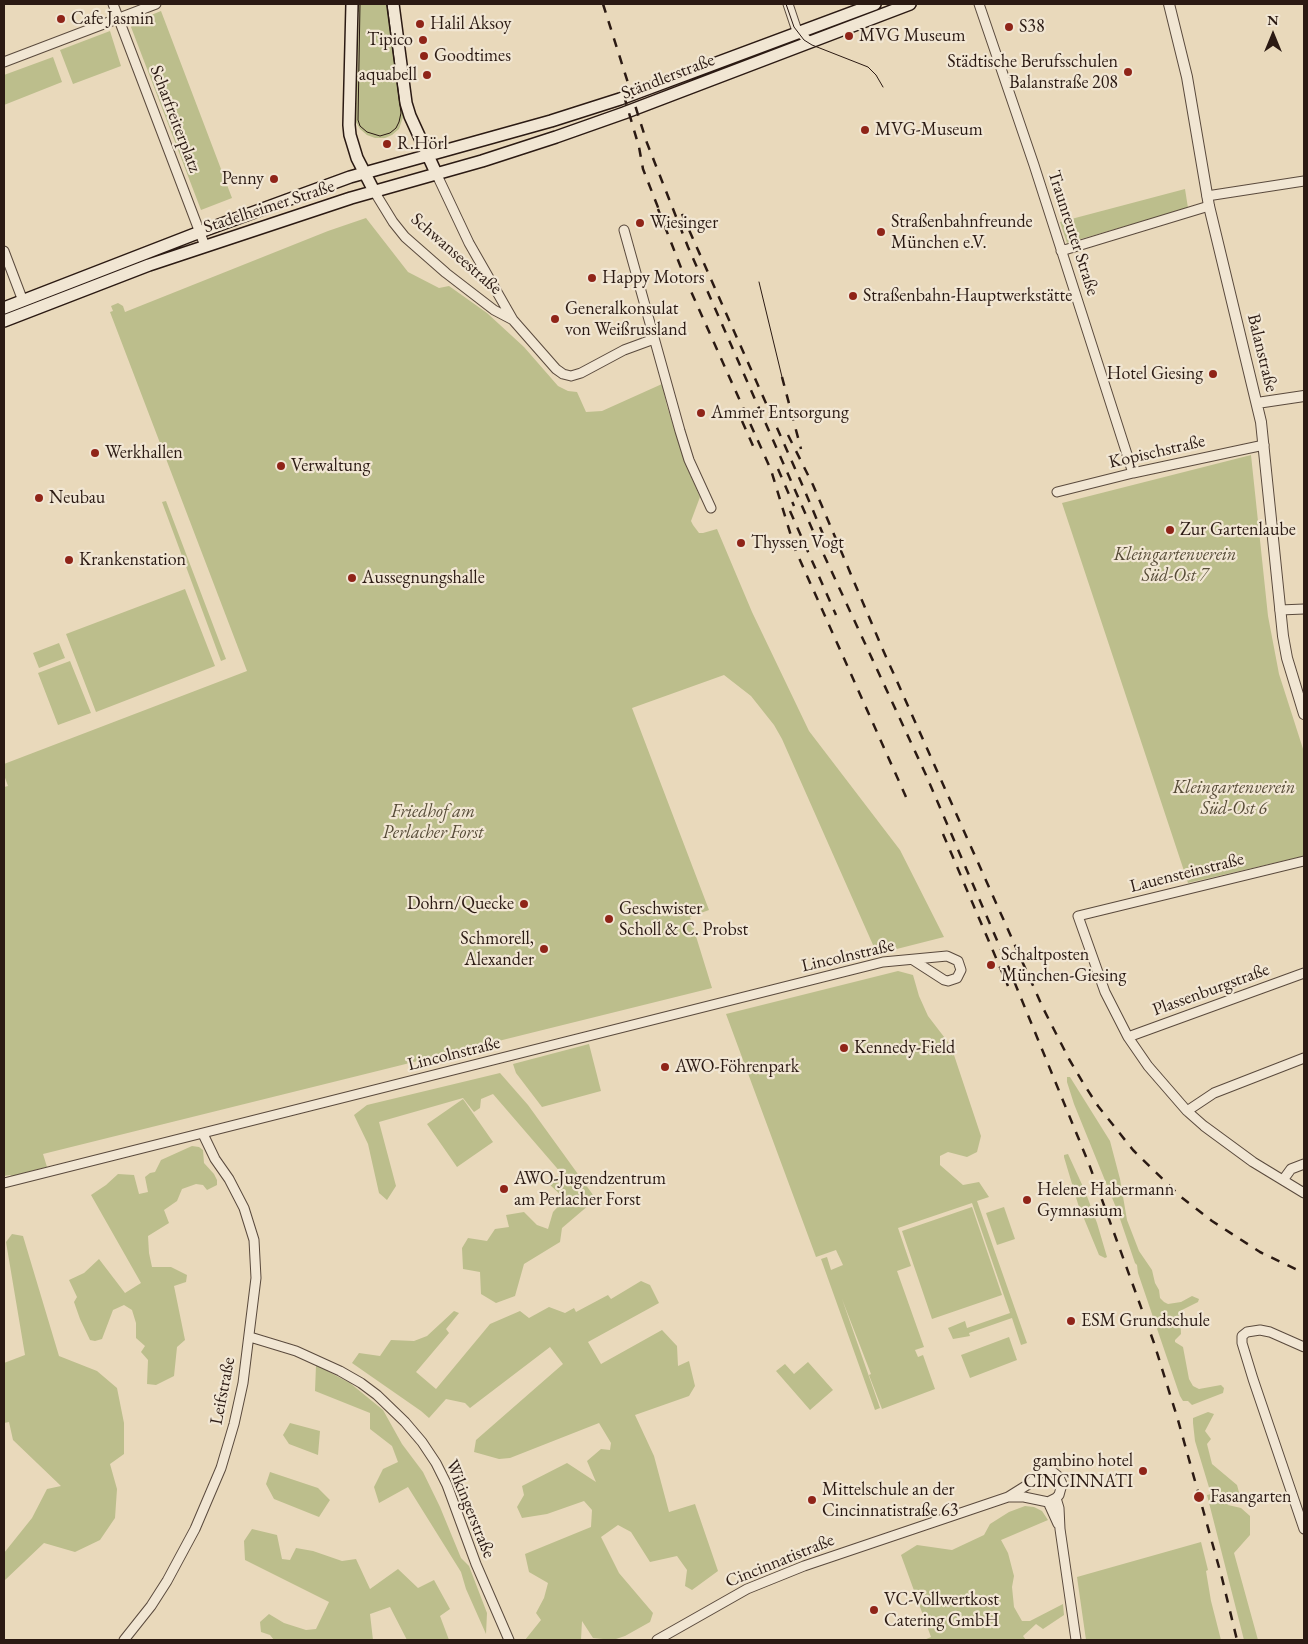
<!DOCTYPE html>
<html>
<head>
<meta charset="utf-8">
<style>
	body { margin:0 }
	#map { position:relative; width:1308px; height:1644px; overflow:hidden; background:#e9d9bb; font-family:"EB Garamond",serif }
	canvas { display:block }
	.frame { position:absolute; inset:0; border:5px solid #2b1a13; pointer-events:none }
	.north { position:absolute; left:1248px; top:10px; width:50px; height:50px; -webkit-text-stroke:4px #f1e6d3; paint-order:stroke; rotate:0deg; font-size:14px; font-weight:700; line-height:20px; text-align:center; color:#2b1a13 }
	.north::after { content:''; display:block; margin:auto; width:18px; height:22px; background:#2b1a13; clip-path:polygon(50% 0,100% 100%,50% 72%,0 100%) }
</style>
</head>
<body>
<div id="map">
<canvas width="1308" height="1644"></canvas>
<div class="frame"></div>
<div class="north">N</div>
</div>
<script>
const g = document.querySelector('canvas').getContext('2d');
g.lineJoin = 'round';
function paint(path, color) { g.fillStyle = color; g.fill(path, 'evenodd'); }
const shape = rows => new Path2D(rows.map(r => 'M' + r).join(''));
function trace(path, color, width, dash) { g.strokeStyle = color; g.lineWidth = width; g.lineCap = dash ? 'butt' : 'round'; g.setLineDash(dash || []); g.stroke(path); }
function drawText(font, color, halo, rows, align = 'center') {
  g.font = font + ' "EB Garamond",serif'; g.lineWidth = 4.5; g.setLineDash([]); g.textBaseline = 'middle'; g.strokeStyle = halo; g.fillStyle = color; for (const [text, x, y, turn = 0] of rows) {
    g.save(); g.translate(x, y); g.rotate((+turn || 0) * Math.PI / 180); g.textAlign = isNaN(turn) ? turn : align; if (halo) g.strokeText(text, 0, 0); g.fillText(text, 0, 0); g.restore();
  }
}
const green = shape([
	[356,4,389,4,404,114,399,129,392,135,385,138,375,138,367,135,360,129,356,122,359,12,356,11],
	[161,11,232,198,201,210,131,27,134,22],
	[110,31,121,66,73,84,60,50],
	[53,57,62,82,4,105,4,75],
	[1185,189,1188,208,1067,243,1060,222],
	[366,218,408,272,439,288,449,286,487,313,524,347,558,386,568,391,577,392,586,412,602,411,662,384,667,406,685,463,700,497,691,521,693,525,699,533,703,533,717,529,752,612,809,731,900,850,944,937,877,954,782,739,774,725,751,696,724,675,632,708,709,910,690,917,712,988,43,1154,47,1167,12,1176,10,1175,4,1176,4,787,8,786,4,775,4,764,247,671,110,312,113,311,111,306,118,303,123,306,125,312,328,231],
	[1251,455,1268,616,1279,674,1304,752,1304,856,1188,883,1062,503],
	[166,501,226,659,221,661,162,502],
	[185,589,215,666,96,712,66,634],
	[59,643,65,658,39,668,33,653],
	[70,661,91,713,58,725,38,673],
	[898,971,913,975,919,996,928,1016,951,1046,981,1136,977,1152,967,1157,948,1152,940,1156,940,1165,963,1185,979,1182,989,1197,977,1201,1027,1343,1021,1345,1012,1318,969,1333,970,1336,953,1339,948,1328,965,1321,967,1328,1010,1313,972,1203,898,1228,911,1266,897,1271,924,1347,915,1350,918,1357,923,1355,935,1389,882,1409,869,1375,871,1374,842,1299,880,1408,875,1410,821,1259,827,1257,831,1270,843,1265,836,1250,816,1257,726,1014],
	[589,1044,601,1091,542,1107,516,1073,513,1064],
	[500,1073,528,1105,596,1199,562,1228,560,1242,524,1264,515,1296,496,1303,481,1294,480,1272,463,1269,462,1248,468,1238,487,1241,495,1229,509,1227,506,1215,524,1212,537,1225,548,1229,553,1212,565,1199,548,1183,562,1174,493,1094,481,1099,480,1108,474,1112,463,1098,379,1122,396,1186,387,1200,379,1193,368,1144,354,1115,367,1105],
	[1067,1077,1070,1077,1110,1141,1120,1179,1127,1220,1139,1251,1152,1270,1155,1283,1159,1290,1160,1298,1164,1302,1168,1304,1181,1302,1192,1296,1199,1299,1198,1302,1180,1311,1181,1334,1175,1340,1175,1342,1183,1347,1189,1379,1193,1386,1199,1389,1221,1385,1224,1388,1223,1393,1192,1405,1188,1401,1183,1401,1180,1396,1138,1273,1137,1265,1135,1263,1117,1210,1074,1104,1067,1082],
	[463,1099,493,1142,457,1167,427,1124],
	[192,1146,199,1147,203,1150,204,1163,214,1174,217,1180,217,1185,207,1190,203,1185,196,1184,182,1189,177,1201,164,1210,169,1223,148,1236,149,1253,152,1267,171,1267,187,1275,186,1282,174,1286,185,1340,177,1347,174,1376,156,1385,147,1384,148,1360,141,1352,145,1346,136,1338,136,1323,132,1310,124,1305,113,1310,102,1339,95,1341,90,1340,80,1319,74,1302,77,1297,69,1280,84,1273,99,1259,125,1293,141,1283,91,1195,106,1185,118,1174,134,1175,139,1194,148,1192,145,1177,150,1173,155,1172,161,1160],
	[1068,1154,1085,1191,1097,1223,1107,1257,1105,1258,1099,1255,1078,1204,1064,1157,1064,1155],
	[972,1207,1002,1295,932,1319,902,1231],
	[1004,1207,1015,1239,997,1245,986,1213],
	[12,1234,23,1236,59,1356,97,1371,117,1388,124,1423,124,1454,110,1464,117,1489,115,1518,100,1540,75,1552,44,1543,4,1581,4,1553,32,1518,47,1489,61,1486,13,1440,9,1422,4,1423,4,1363,25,1355,6,1242],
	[641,1281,650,1285,659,1303,588,1342,601,1364,662,1330,677,1346,678,1366,689,1361,695,1386,689,1396,635,1415,654,1456,669,1512,695,1504,718,1571,692,1590,685,1586,687,1570,677,1556,650,1562,631,1532,618,1525,601,1537,619,1573,653,1613,650,1622,625,1636,613,1640,593,1638,582,1621,581,1640,525,1640,541,1620,536,1613,544,1598,548,1583,529,1572,525,1554,591,1527,592,1510,584,1501,547,1514,522,1518,517,1507,524,1495,522,1486,567,1463,596,1482,587,1461,601,1449,610,1450,611,1443,599,1423,510,1458,499,1459,474,1452,476,1440,563,1364,550,1347,470,1408,465,1403,446,1399,429,1418,421,1411,352,1363,359,1353,380,1356,391,1340,414,1341,427,1336,454,1311,459,1313,446,1329,449,1333,416,1372,436,1389,490,1324,520,1311,529,1318,549,1307,565,1313,574,1308,576,1312,608,1295,611,1299],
	[1009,1337,1017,1360,970,1378,961,1355],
	[808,1362,833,1390,810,1410,776,1371,785,1364,794,1374],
	[316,1365,350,1383,383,1410,402,1444,423,1472,440,1507,461,1558,469,1566,487,1613,486,1634,466,1589,461,1572,408,1487,379,1503,374,1487,383,1469,398,1462,392,1446,370,1429,370,1413,315,1391],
	[1208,1412,1214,1414,1205,1431,1211,1439,1207,1444,1212,1464,1237,1485,1240,1496,1230,1501,1228,1505,1241,1508,1250,1516,1250,1535,1234,1553,1258,1640,1244,1640,1207,1495,1211,1494,1195,1441,1193,1423,1193,1418],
	[290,1423,320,1431,318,1455,289,1444,283,1435],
	[270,1472,318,1488,330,1500,319,1517,274,1499,266,1484],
	[1025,1506,1034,1507,1042,1511,1048,1520,1001,1540,1008,1553,1014,1576,1012,1587,1014,1607,1022,1621,1030,1621,1063,1604,1064,1615,1043,1629,1036,1624,1023,1636,1026,1640,924,1640,931,1637,901,1555,917,1545,952,1550,984,1535,990,1524,1009,1512],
	[252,1529,277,1535,282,1559,290,1560,296,1548,313,1551,342,1561,356,1559,370,1589,398,1569,418,1588,434,1580,450,1609,440,1616,449,1640,407,1640,390,1607,370,1614,373,1640,274,1640,270,1635,261,1632,260,1622,269,1614,284,1623,306,1630,316,1629,329,1602,245,1560,244,1541],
	[1201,1542,1208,1570,1206,1571,1211,1601,1221,1640,1086,1640,1077,1577]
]);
const minor = shape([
	[113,4,205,246],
	[788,4,796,28,809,42],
	[979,4,1034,165,1133,473],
	[4,62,156,4],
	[436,173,469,243,513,320,556,369,563,374,571,376,581,373,624,350,654,339],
	[374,191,393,222,405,237,446,273,494,310,513,320],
	[1207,196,1304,181],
	[624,230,680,431,689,460,711,508],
	[4,251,23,301],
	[1061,251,1209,206],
	[1057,492,1133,473,1264,445],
	[1280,610,1304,609],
	[1304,861,1078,916,1105,992,1128,1037,1148,1066,1187,1111,1204,1126,1253,1162,1304,1193],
	[1128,1037,1304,973],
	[1187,1111,1214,1093,1304,1058],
	[1283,1180,1291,1169,1304,1164],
	[4,1183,883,962,947,956,958,961,961,970,957,978,948,981,944,980,913,960],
	[250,1337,296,1351,340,1371,361,1383,377,1395,405,1422,422,1442,436,1463,447,1485,476,1564,509,1640],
	[1304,1347,1270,1332,1260,1330,1247,1332,1242,1336,1242,1343,1253,1379,1304,1529],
	[1056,1498,1059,1508,1060,1529,1076,1640],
	[1048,1502,1058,1524],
	[124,1640,151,1606,167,1581,195,1529,221,1468,234,1424,243,1383,256,1278,254,1240,244,1208,229,1179,215,1159,203,1134],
	[657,1640,747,1589,804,1566,1008,1497,1032,1482,1036,1476,1042,1472,1053,1472,1059,1477,1062,1484,1059,1495,1056,1498,1048,1502,1024,1497,1008,1497]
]);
const tertiary = shape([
	[1169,4,1187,77,1209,206,1261,422,1283,636,1287,658,1304,714],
	[1257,403,1304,396]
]);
const secondary = shape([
	[352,4,349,125,350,135,357,158,374,191],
	[393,4,406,103,410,116,436,173],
	[4,308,200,232,350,177,551,121,620,99,875,4],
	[4,321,149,265,351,198,482,161,556,137,624,113,910,4]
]);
const tram = shape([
	[360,4,358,120,360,126,367,132,380,136,390,133,396,128,399,122,401,113,387,4],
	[786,4,794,27,804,40,812,45,868,67,876,75,883,87],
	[759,282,782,377]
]);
const rail = shape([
	[603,4,647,143,688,247,817,540,926,775,1005,959,1089,1164,1154,1343,1178,1420,1222,1578,1237,1640],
	[624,96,639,147,643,169,661,215],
	[658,209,685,278,771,470,795,549,906,797],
	[682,214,801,482,828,546],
	[782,377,801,449],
	[742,421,754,448],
	[788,435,813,485,883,650,1043,1008,1069,1059,1085,1086,1098,1106,1133,1150,1181,1197,1212,1221,1260,1252,1304,1273],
	[778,469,794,506],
	[790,511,836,615],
	[943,834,1008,986]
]);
const markers = [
	[61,19,5,"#8f2418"],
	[420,24,5,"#8f2418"],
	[1009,27,5,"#8f2418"],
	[849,36,5,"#8f2418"],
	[423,40,5,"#8f2418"],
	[424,56,5,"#8f2418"],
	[1128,72,5,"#8f2418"],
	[427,75,5,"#8f2418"],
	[865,130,5,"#8f2418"],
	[387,144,5,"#8f2418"],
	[274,179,5,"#8f2418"],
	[640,223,5,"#8f2418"],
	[881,232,5,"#8f2418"],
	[592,278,5,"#8f2418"],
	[853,296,5,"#8f2418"],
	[555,319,5,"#8f2418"],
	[1213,374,5,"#8f2418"],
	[701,413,5,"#8f2418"],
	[95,453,5,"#8f2418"],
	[281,466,5,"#8f2418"],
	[39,498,5,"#8f2418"],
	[1170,530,5,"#8f2418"],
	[741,543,5,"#8f2418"],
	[69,560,5,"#8f2418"],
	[352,578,5,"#8f2418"],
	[524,904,5,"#8f2418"],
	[609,919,5,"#8f2418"],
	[544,949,5,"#8f2418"],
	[991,965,5,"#8f2418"],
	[844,1048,5,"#8f2418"],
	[665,1067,5,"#8f2418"],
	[504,1189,5,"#8f2418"],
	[1027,1200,5,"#8f2418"],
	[1071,1321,5,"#8f2418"],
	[1143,1471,5,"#8f2418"],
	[1199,1497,6,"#8f2418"],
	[812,1500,5,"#8f2418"],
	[874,1610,5,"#8f2418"]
];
const poiNames = [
	["Cafe Jasmin",71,19],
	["Halil Aksoy",430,24],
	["S38",1019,27],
	["MVG Museum",859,36],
	["Tipico",413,40,"right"],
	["Goodtimes",434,56],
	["Städtische Berufsschulen",1118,62,"right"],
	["Balanstraße 208",1118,83,"right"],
	["aquabell",417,75,"right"],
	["MVG-Museum",875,130],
	["R.Hörl",397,144],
	["Penny",264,179,"right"],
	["Straßenbahnfreunde",891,222],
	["München e.V.",891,243],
	["Wiesinger",650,223],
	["Happy Motors",602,278],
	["Straßenbahn-Hauptwerkstätte",863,296],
	["Generalkonsulat",565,309],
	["von Weißrussland",565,330],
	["Hotel Giesing",1203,374,"right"],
	["Ammer Entsorgung",711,413],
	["Werkhallen",105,453],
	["Verwaltung",291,466],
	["Neubau",49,498],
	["Zur Gartenlaube",1180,530],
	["Thyssen Vogt",751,543],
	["Krankenstation",79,560],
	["Aussegnungshalle",362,578],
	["Dohrn/Quecke",514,904,"right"],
	["Geschwister",619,909],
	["Scholl & C. Probst",619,930],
	["Schmorell,",534,939,"right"],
	["Alexander",534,960,"right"],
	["Schaltposten",1001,955],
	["München-Giesing",1001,976],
	["Kennedy-Field",854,1048],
	["AWO-Föhrenpark",675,1067],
	["AWO-Jugendzentrum",514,1179],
	["am Perlacher Forst",514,1200],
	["Helene Habermann",1037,1190],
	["Gymnasium",1037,1211],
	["ESM Grundschule",1081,1321],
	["gambino hotel",1133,1461,"right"],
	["CINCINNATI",1133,1482,"right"],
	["Mittelschule an der",822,1490],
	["Cincinnatistraße 63",822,1511],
	["Fasangarten",1210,1497],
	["VC-Vollwertkost",884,1600],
	["Catering GmbH",884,1621]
];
const streetNames = [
	["Ständlerstraße",668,77,-21],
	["Scharfreiterplatz",175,119,69],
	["Stadelheimer Straße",269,207,-18],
	["Traunreuter Straße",1073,233,72],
	["Schwanseestraße",456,254,41],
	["Balanstraße",1262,353,76],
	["Kopischstraße",1157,452,-13],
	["Lauensteinstraße",1187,873,-14],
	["Lincolnstraße",848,956,-13],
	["Plassenburgstraße",1211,990,-20],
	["Lincolnstraße",454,1054,-14],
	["Leifstraße",223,1391,-79],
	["Wikingerstraße",470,1509,68],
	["Cincinnatistraße",780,1561,-22]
];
const parkNames = [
	["Kleingartenverein",1175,555],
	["Süd-Ost 7",1175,576],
	["Kleingartenverein",1234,788],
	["Süd-Ost 6",1234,809],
	["Friedhof am",433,812],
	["Perlacher Forst",433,833]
];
paint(green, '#bcbe8c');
trace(minor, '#5a4a3d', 11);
trace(tertiary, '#5a4a3d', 12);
trace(secondary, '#2b1a13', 14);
trace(minor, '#f1e6d3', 9);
trace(tertiary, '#f1e6d3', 10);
trace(secondary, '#f1e6d3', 11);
trace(tram, '#2b1a13', 1);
trace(rail, '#2b1a13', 2.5, [9, 9]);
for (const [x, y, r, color] of markers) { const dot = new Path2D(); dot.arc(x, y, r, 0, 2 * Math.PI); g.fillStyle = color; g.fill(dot); trace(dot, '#f1e6d3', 2); }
drawText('18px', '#2b1a13', '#f1e6d3', poiNames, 'left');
drawText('18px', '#2b1a13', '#f1e6d3', streetNames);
drawText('italic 18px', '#564b37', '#f1e6d3', parkNames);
</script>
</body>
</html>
